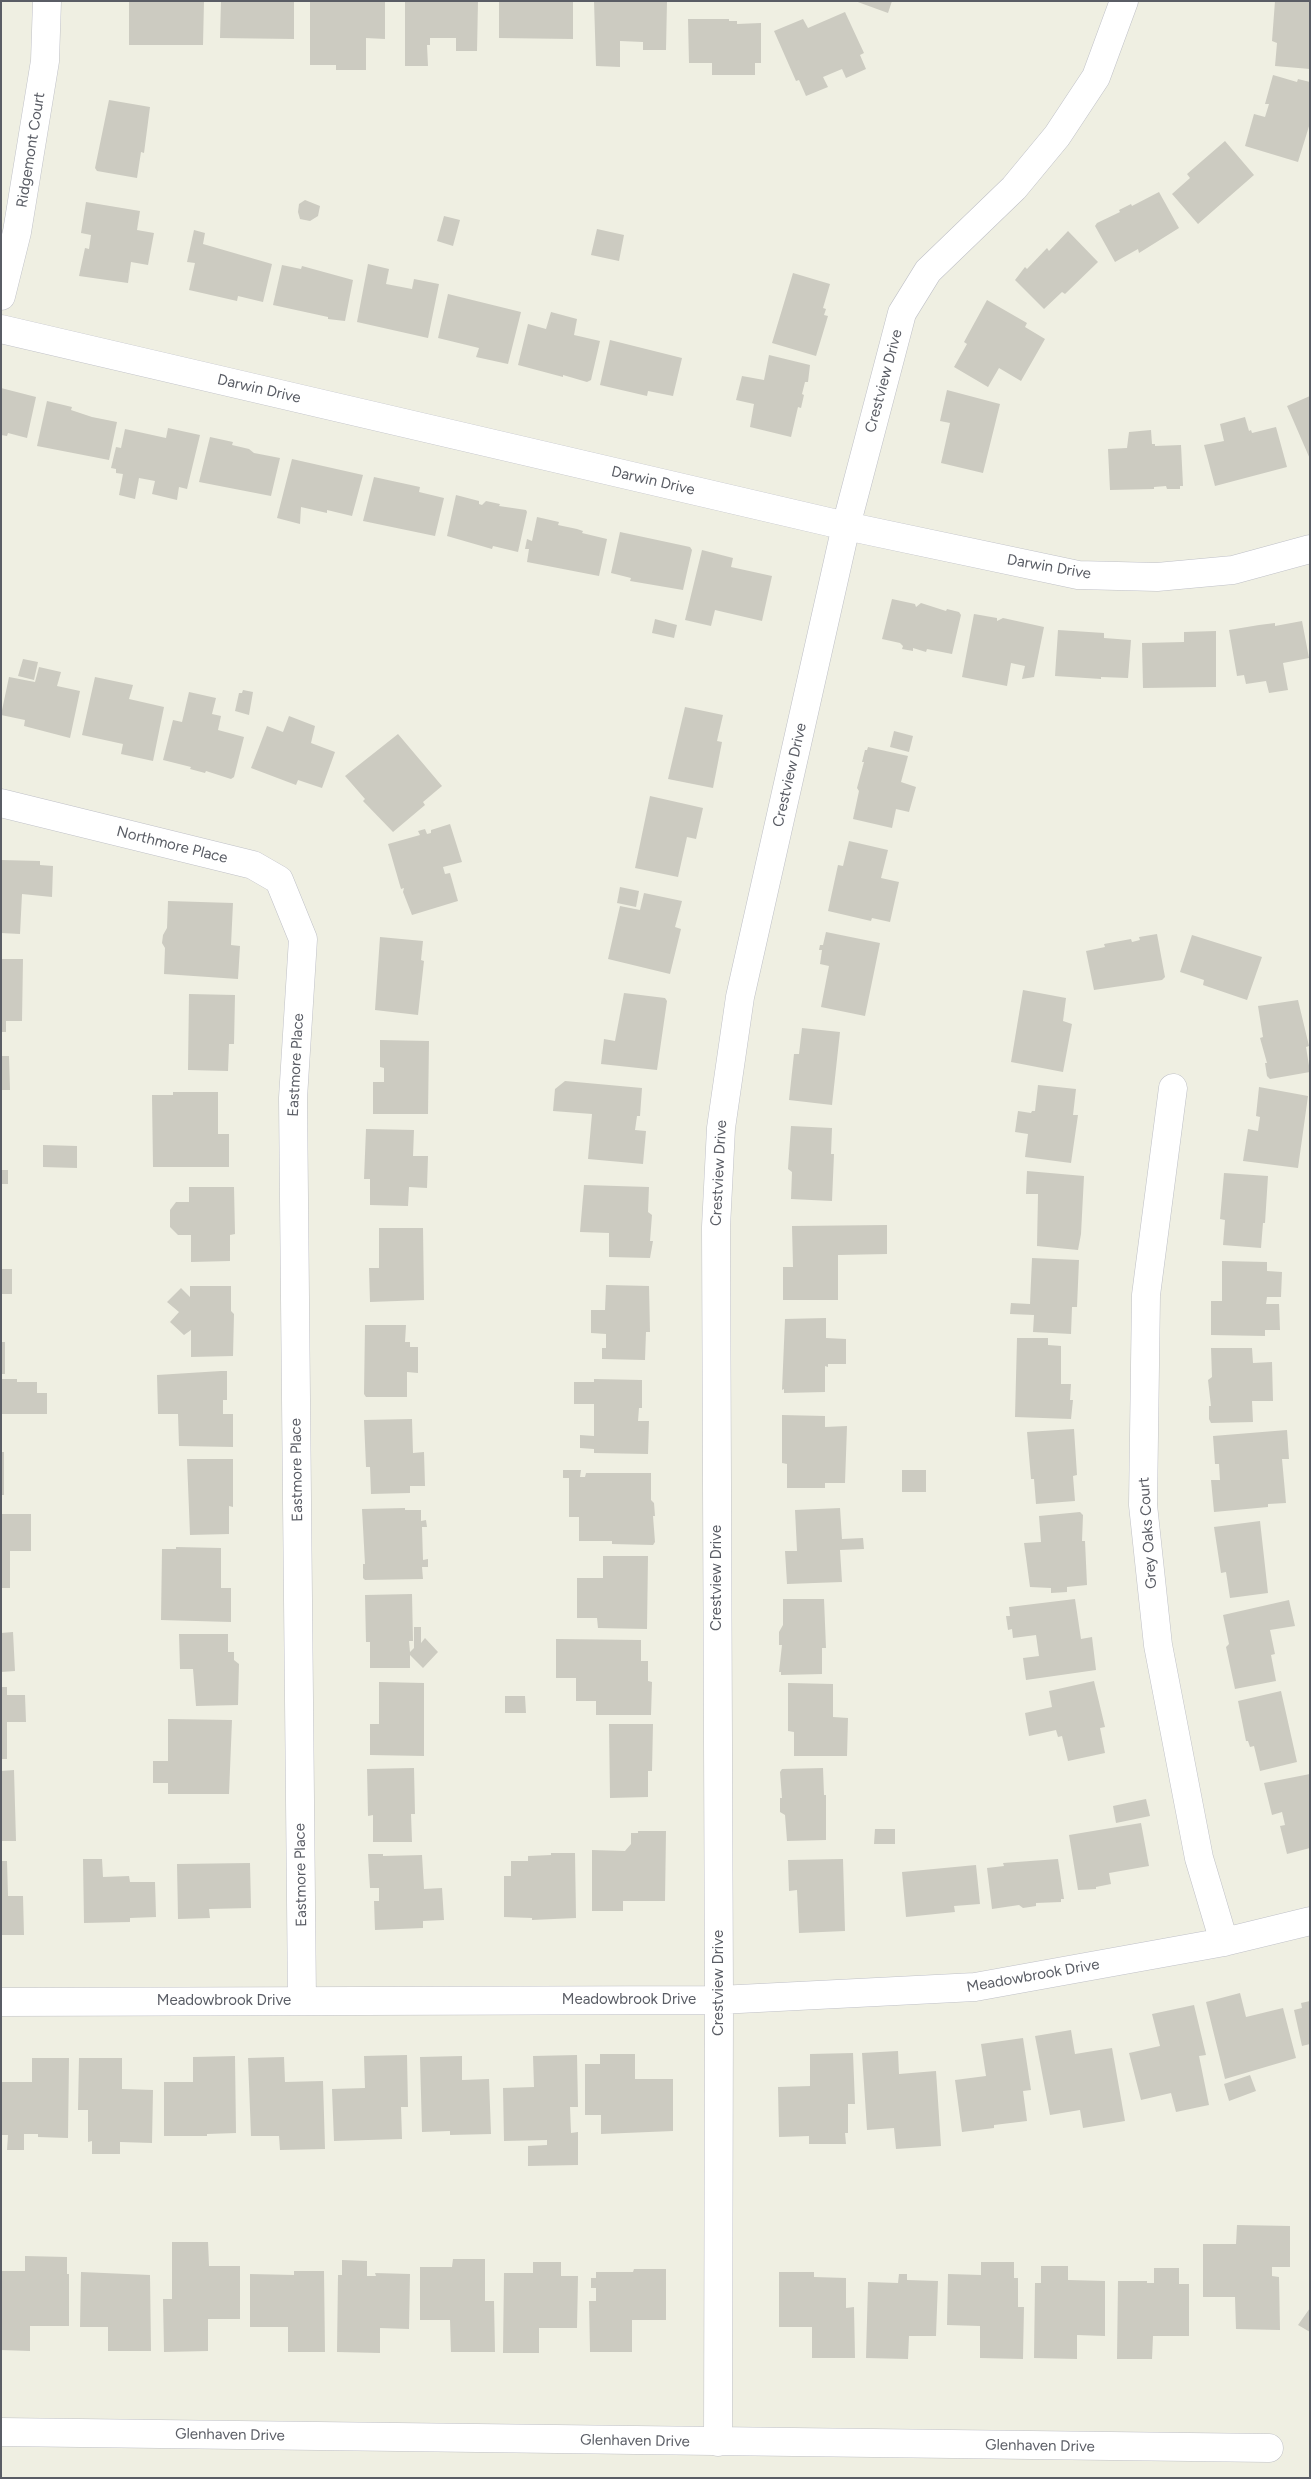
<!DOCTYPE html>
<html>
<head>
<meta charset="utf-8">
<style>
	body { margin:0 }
	#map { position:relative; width:1311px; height:2479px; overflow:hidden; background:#efefe2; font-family:Figtree,sans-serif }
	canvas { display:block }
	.frame { position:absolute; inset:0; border:2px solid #5a5d65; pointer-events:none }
</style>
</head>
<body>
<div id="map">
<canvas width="1311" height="2479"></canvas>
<div class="frame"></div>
</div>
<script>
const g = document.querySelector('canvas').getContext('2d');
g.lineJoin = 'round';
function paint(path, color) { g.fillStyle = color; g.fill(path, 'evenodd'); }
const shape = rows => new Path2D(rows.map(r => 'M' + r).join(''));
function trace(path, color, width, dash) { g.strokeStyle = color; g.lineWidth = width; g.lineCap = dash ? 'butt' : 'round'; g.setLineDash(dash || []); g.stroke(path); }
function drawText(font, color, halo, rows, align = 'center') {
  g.font = font + ' Figtree,sans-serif'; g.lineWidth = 5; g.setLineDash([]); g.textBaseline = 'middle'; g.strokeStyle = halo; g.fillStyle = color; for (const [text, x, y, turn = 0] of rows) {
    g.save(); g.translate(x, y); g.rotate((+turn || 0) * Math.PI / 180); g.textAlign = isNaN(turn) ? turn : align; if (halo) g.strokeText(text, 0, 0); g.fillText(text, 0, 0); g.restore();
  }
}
const building = shape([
	[129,1,204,1,203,45,129,45],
	[221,1,294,1,294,39,220,38],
	[310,1,385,1,385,39,366,38,366,70,336,70,336,65,310,65],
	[405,1,478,1,477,51,456,51,456,38,430,38,430,45,427,45,428,66,405,66],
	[499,1,573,1,573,39,499,38],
	[594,1,667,1,666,50,643,50,643,42,620,41,620,67,596,66],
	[855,1,892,1,888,13],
	[1275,1,1310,1,1310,69,1275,66,1277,43,1272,41],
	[845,12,864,53,860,55,866,69,846,78,842,69,823,77,828,87,806,96,799,80,796,81,774,31,803,19,808,28],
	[688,19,729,19,729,21,737,21,737,24,761,23,761,63,755,63,755,75,712,75,712,63,689,63],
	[1273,75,1297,82,1298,79,1310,82,1310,123,1298,162,1245,146,1254,114,1265,117,1269,104,1265,104],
	[109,100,150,107,144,153,141,152,137,178,97,171,95,168],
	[1225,141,1254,175,1198,224,1172,194,1190,178,1187,174],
	[1159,192,1179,228,1139,253,1138,249,1115,262,1095,226,1097,223,1120,212,1119,210,1131,204,1132,206],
	[305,200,320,206,318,216,310,221,300,219,298,212,299,204],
	[86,202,140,211,137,230,154,233,148,265,131,262,128,283,79,276,85,248,89,249,91,235,81,233],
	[444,216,460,220,453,246,437,241],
	[597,229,624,235,619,261,591,255],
	[194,230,205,233,203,244,272,264,263,302,238,296,237,301,189,290,195,263,187,262],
	[1068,231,1098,262,1065,294,1062,292,1044,309,1015,280,1025,267,1027,269,1047,248,1049,251],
	[368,264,389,269,386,284,412,289,414,279,439,284,428,338,357,322],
	[282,265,301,269,302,266,353,280,345,321,328,319,328,317,273,305],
	[793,273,830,284,823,308,826,309,824,315,828,316,816,356,772,343],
	[448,294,521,312,508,364,476,357,479,348,438,338],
	[987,300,1027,323,1025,327,1045,339,1021,381,999,368,988,387,954,367,967,344,964,342],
	[551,312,577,319,574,335,600,341,591,380,587,382,563,375,563,377,518,365,528,324,546,329],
	[610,340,682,358,673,396,648,391,647,396,600,385],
	[769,355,810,365,808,382,805,382,802,394,804,395,801,408,798,407,791,437,750,427,754,404,736,400,742,376,764,380],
	[1,388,36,397,27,438,8,433,7,436,1,435],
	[947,390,1000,404,983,473,941,463,950,423,940,421],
	[1310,396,1310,459,1287,406],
	[47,401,72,407,71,410,92,417,117,422,109,460,37,446],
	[1245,417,1249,431,1251,430,1252,433,1276,427,1287,467,1215,486,1204,445,1224,441,1220,424],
	[168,428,200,435,187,489,179,487,177,500,152,494,155,481,139,478,135,499,119,495,123,474,116,473,116,469,111,468,116,447,121,448,125,429,166,438],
	[1151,430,1152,444,1155,444,1155,446,1181,445,1183,486,1180,486,1180,489,1167,489,1166,486,1154,487,1154,489,1110,490,1108,449,1127,448,1129,432],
	[210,437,233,442,232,445,249,449,254,453,280,458,271,496,199,482],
	[292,459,363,475,352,516,327,510,327,513,301,507,300,524,277,518],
	[374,477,420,487,419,492,444,498,435,536,363,521],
	[456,495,479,501,479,504,482,505,486,501,500,504,499,506,526,510,527,512,518,552,493,546,492,549,447,536],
	[537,517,559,522,558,525,577,529,583,531,582,533,607,539,599,576,527,562,529,549,525,549,527,539,532,541],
	[620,532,690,547,692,550,683,590,630,581,631,578,611,573],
	[702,550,733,558,731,567,772,576,762,621,715,610,711,626,685,620],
	[892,599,915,604,916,607,921,603,946,611,947,609,959,612,961,615,952,654,927,649,926,652,913,648,913,651,902,649,903,646,900,643,882,639],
	[974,614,997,618,997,621,1003,618,1044,627,1034,677,1022,679,1025,666,1011,663,1007,686,962,677],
	[655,619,677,625,674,638,652,633],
	[1302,621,1309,658,1283,663,1288,690,1269,693,1266,681,1246,684,1244,675,1237,676,1229,630,1259,625,1275,623,1275,626],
	[1058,630,1104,633,1104,638,1131,640,1128,678,1101,677,1101,679,1055,676],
	[1216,631,1216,687,1143,688,1142,643,1184,642,1184,632],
	[23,659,38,662,34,680,18,676],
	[39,667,61,672,57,686,80,691,70,738,24,726,25,720,1,715,9,677,35,682],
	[95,677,133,685,129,699,164,707,153,761,121,754,123,744,82,735],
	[243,690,253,692,249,715,235,711,239,693,242,693],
	[189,692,216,698,212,714,221,716,218,730,244,737,234,777,231,779,206,771,205,773,190,769,191,767,163,760,173,720,182,722],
	[685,707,723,715,717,741,722,742,713,788,668,779],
	[289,716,315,726,311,743,335,752,322,788,298,780,296,785,251,768,267,726,283,732],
	[894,731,913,736,909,752,890,747],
	[398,734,442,786,423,802,425,805,393,832,363,801,365,799,345,776],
	[868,747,908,756,901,782,916,787,909,812,896,809,892,828,853,819,859,791,857,788,864,762,862,762,865,750,867,750],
	[650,796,703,808,696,839,687,837,678,877,635,868],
	[450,824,462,862,443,867,445,874,450,873,458,901,412,915,403,892,404,888,401,889,388,844,420,835,418,831,425,829,427,834,431,833,431,830],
	[849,841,888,850,881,878,899,882,890,922,872,918,871,921,828,911,838,865,843,866],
	[1,860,40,861,40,865,53,866,52,897,22,894,20,934,1,933],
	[620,887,639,891,636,907,617,903],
	[644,893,682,901,675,927,681,929,670,974,608,959,620,906,640,910],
	[168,901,233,903,231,945,240,946,238,979,164,974,165,948,162,943,163,935,167,928],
	[826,932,880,943,865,1016,821,1007,829,966,820,964,822,950,819,950,820,945,823,945],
	[1157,934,1165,977,1162,980,1094,990,1086,951,1105,947,1104,944,1131,939,1132,942,1140,940,1139,937],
	[1192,935,1262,957,1247,1000,1203,985,1204,980,1180,972],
	[380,937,423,941,421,960,424,961,418,1015,375,1010],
	[1,959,23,959,22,1021,6,1021,6,1032,1,1032],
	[1023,990,1066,998,1063,1021,1072,1024,1063,1072,1011,1062],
	[624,993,665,998,667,1001,657,1070,601,1064,604,1039,615,1041],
	[189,994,235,995,234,1044,229,1044,228,1071,188,1070],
	[1298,1000,1309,1046,1306,1047,1310,1072,1270,1079,1267,1076,1265,1063,1267,1063,1260,1038,1263,1037,1258,1006],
	[802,1028,840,1032,832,1105,789,1100,794,1054,799,1054],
	[380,1040,429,1041,428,1114,373,1114,373,1082,384,1082,384,1068,380,1067],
	[1,1056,9,1056,10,1090,1,1090],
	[565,1081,642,1088,640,1116,637,1116,635,1130,646,1131,643,1164,588,1159,592,1114,553,1111,555,1089],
	[1038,1085,1076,1089,1073,1115,1078,1115,1071,1163,1025,1157,1028,1134,1015,1132,1018,1111,1031,1113,1032,1111,1035,1111],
	[1259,1087,1308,1096,1298,1168,1243,1161,1248,1129,1258,1131,1260,1117,1256,1116],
	[173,1092,218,1092,218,1134,229,1134,229,1167,153,1167,152,1095,173,1095],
	[791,1126,832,1128,831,1154,834,1154,832,1201,791,1199,792,1172,788,1169],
	[366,1129,414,1130,413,1156,428,1156,427,1188,409,1187,408,1206,370,1205,370,1179,364,1179],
	[43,1145,77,1146,77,1168,43,1167],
	[1,1170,8,1170,8,1184,1,1184],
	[1027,1171,1084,1176,1081,1234,1078,1250,1037,1246,1038,1194,1026,1194],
	[1224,1173,1268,1176,1265,1223,1263,1223,1261,1248,1223,1245,1225,1220,1220,1219],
	[584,1185,649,1187,648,1212,652,1215,650,1241,653,1241,650,1258,609,1257,609,1233,580,1232],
	[189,1187,234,1187,235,1234,230,1235,230,1261,191,1262,191,1235,178,1235,170,1227,170,1210,176,1202,189,1202],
	[887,1225,887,1254,838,1255,838,1300,783,1300,783,1267,793,1267,792,1226],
	[379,1228,423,1228,424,1300,370,1302,369,1268,379,1268],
	[1032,1258,1079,1260,1077,1307,1072,1307,1071,1334,1033,1332,1034,1315,1010,1314,1011,1303,1030,1304],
	[1222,1261,1267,1262,1267,1271,1282,1272,1281,1297,1267,1297,1266,1304,1279,1304,1280,1330,1265,1330,1265,1336,1211,1335,1211,1301,1222,1301],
	[1,1269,12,1269,12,1294,1,1294],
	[606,1285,649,1286,650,1332,646,1332,645,1360,602,1359,602,1348,606,1348,606,1334,591,1333,591,1310,605,1310],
	[190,1286,231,1286,231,1311,234,1314,233,1356,191,1357,191,1330,184,1335,170,1322,179,1312,167,1302,181,1288,190,1297],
	[826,1318,826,1338,846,1339,846,1364,828,1364,828,1367,825,1366,825,1392,784,1393,784,1389,782,1390,785,1319],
	[365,1325,406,1325,405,1342,410,1342,410,1347,418,1347,418,1373,407,1372,407,1397,366,1397,364,1394],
	[1017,1338,1048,1338,1048,1345,1061,1346,1061,1384,1071,1384,1070,1400,1073,1400,1071,1419,1015,1417],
	[1,1342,5,1342,5,1374,1,1374],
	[1211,1348,1252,1348,1253,1363,1272,1362,1273,1401,1252,1401,1253,1422,1211,1423,1209,1419,1209,1406,1211,1406,1208,1380,1212,1377],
	[221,1371,227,1371,227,1400,223,1400,223,1414,233,1414,233,1447,179,1446,178,1414,158,1414,157,1375],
	[1,1379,17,1379,17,1382,37,1382,37,1393,47,1393,47,1414,1,1414],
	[594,1379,642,1380,642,1408,639,1408,638,1421,649,1421,648,1454,594,1453,594,1449,580,1448,580,1435,594,1436,594,1404,574,1404,574,1382,594,1382],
	[782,1415,825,1416,825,1427,847,1426,845,1483,825,1483,825,1488,787,1488,787,1464,782,1463],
	[412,1419,413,1453,424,1452,425,1486,410,1486,410,1493,371,1494,370,1467,366,1467,364,1420],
	[1074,1429,1077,1475,1073,1476,1075,1501,1036,1504,1034,1479,1031,1479,1027,1432],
	[1287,1430,1289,1459,1282,1459,1286,1503,1268,1504,1268,1507,1214,1512,1211,1480,1220,1480,1219,1464,1215,1464,1213,1436],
	[1,1452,4,1452,4,1495,1,1495],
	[187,1459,233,1459,233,1507,229,1506,229,1534,190,1535],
	[563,1470,581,1470,580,1477,585,1477,586,1473,651,1473,651,1500,654,1503,655,1516,653,1516,655,1542,653,1545,612,1544,612,1541,579,1541,579,1517,569,1517,569,1478,563,1478],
	[902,1470,926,1470,926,1492,902,1492],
	[405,1508,405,1510,421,1510,421,1521,426,1520,427,1527,422,1527,423,1560,428,1559,428,1567,422,1567,423,1579,365,1580,363,1578,363,1564,365,1564,362,1509],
	[840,1508,842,1539,863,1538,864,1549,840,1550,842,1582,787,1584,785,1551,797,1551,795,1510],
	[1080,1512,1083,1515,1082,1541,1085,1541,1087,1585,1067,1587,1067,1592,1051,1593,1051,1588,1030,1587,1024,1543,1041,1542,1039,1516],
	[1,1514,31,1514,31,1551,10,1551,10,1588,1,1588],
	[1260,1521,1268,1593,1230,1598,1226,1572,1221,1573,1214,1527],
	[176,1547,221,1548,221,1588,231,1588,231,1622,161,1620,162,1549,176,1549],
	[603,1556,648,1556,647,1629,598,1628,597,1618,577,1618,577,1578,603,1578],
	[412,1594,413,1641,409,1641,410,1652,414,1648,414,1627,421,1627,421,1643,425,1638,438,1652,423,1668,410,1655,410,1668,370,1668,370,1642,366,1642,365,1595],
	[783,1599,824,1599,826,1648,822,1648,822,1674,781,1675,781,1672,779,1672,782,1645,779,1645,779,1632,783,1625],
	[1075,1599,1081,1639,1092,1637,1096,1670,1026,1680,1023,1658,1039,1656,1036,1635,1013,1638,1012,1629,1008,1630,1006,1616,1010,1616,1009,1607],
	[1289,1600,1295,1626,1270,1630,1275,1654,1271,1655,1276,1681,1235,1689,1226,1647,1229,1644,1223,1615],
	[13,1632,15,1671,1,1672,1,1633],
	[179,1634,228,1634,228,1652,234,1652,234,1660,239,1664,238,1705,196,1706,193,1669,180,1669],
	[556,1639,641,1640,641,1661,648,1661,648,1681,652,1682,651,1715,596,1715,596,1701,576,1701,576,1678,556,1678],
	[1094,1681,1105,1727,1100,1728,1105,1753,1068,1761,1062,1736,1058,1737,1056,1730,1029,1736,1025,1713,1052,1707,1049,1691],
	[379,1682,424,1683,424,1756,370,1755,370,1724,379,1724],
	[788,1683,833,1684,833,1717,848,1718,847,1756,794,1756,794,1732,788,1731],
	[1,1687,7,1687,7,1695,25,1695,26,1722,7,1722,7,1759,1,1759],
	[1281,1691,1297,1762,1260,1771,1254,1746,1250,1747,1248,1741,1246,1741,1238,1701],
	[505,1696,525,1696,526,1713,505,1713],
	[168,1719,232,1720,229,1794,168,1794,168,1783,153,1783,153,1761,168,1761],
	[609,1724,653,1724,652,1771,648,1771,648,1797,610,1798],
	[414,1768,415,1814,411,1814,412,1842,373,1842,373,1815,368,1816,367,1769],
	[823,1768,824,1795,826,1795,826,1840,787,1841,785,1815,780,1812,780,1798,782,1798,780,1772,782,1769],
	[14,1770,16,1841,1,1841,1,1771],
	[1310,1774,1310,1848,1287,1854,1280,1826,1285,1825,1282,1812,1272,1815,1264,1783],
	[1146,1799,1150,1816,1116,1823,1113,1806],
	[1141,1823,1149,1866,1109,1873,1111,1884,1096,1887,1096,1889,1078,1890,1069,1835],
	[875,1829,895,1829,895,1844,874,1844],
	[638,1831,666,1831,665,1901,623,1901,623,1911,592,1911,592,1850,625,1851,631,1844,631,1833,638,1833],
	[551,1853,575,1853,576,1918,532,1920,532,1918,504,1917,504,1876,511,1876,511,1861,528,1861,528,1856,551,1855],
	[368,1854,383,1854,383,1856,422,1855,424,1889,442,1888,444,1920,423,1921,423,1928,375,1930,374,1901,379,1901,379,1888,370,1888],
	[83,1859,102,1859,103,1877,129,1876,130,1882,155,1882,156,1917,130,1918,130,1922,84,1923],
	[843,1859,845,1931,799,1933,797,1890,789,1891,788,1860],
	[1058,1859,1064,1899,1061,1899,1061,1902,1036,1903,1036,1906,1023,1908,1019,1905,992,1909,987,1868,1004,1866,1003,1863],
	[1,1861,7,1861,8,1896,23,1896,24,1935,1,1935],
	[250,1863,251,1908,209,1909,210,1918,178,1919,177,1864],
	[976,1865,980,1904,954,1906,955,1912,906,1917,902,1872],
	[1240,1993,1246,2017,1283,2008,1296,2058,1225,2079,1206,2002],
	[1310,2001,1310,2044,1302,2046,1294,2010,1302,2008,1301,2003],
	[1194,2005,1206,2055,1199,2056,1209,2105,1176,2112,1171,2093,1141,2100,1129,2053,1160,2046,1152,2014],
	[1071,2030,1075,2054,1112,2048,1125,2121,1083,2128,1080,2110,1050,2115,1035,2036],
	[1023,2038,1031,2090,1023,2091,1027,2121,994,2125,994,2128,962,2132,955,2080,986,2076,981,2044],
	[898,2051,899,2074,936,2071,941,2146,896,2149,894,2128,867,2130,862,2053],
	[853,2053,855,2104,848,2104,848,2133,845,2133,846,2144,809,2144,809,2136,779,2137,778,2087,810,2086,810,2054],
	[600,2054,635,2054,635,2079,673,2079,673,2131,601,2134,601,2115,585,2115,585,2064,600,2064],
	[407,2055,408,2107,401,2107,402,2139,334,2141,332,2089,365,2088,364,2056],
	[577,2055,578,2107,570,2107,571,2133,578,2132,578,2165,528,2166,528,2146,547,2145,547,2140,504,2141,503,2088,534,2087,533,2056],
	[235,2056,236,2133,207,2134,207,2136,164,2136,164,2082,193,2082,193,2057],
	[462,2056,462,2080,489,2079,491,2134,450,2135,450,2131,422,2132,420,2057],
	[284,2057,285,2082,323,2081,325,2149,280,2150,279,2136,251,2136,248,2058],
	[32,2058,69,2058,68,2138,38,2137,38,2134,24,2134,24,2150,7,2150,8,2135,1,2135,1,2082,32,2082],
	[79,2058,122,2058,122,2089,153,2090,152,2143,120,2142,120,2154,92,2154,92,2141,88,2142,88,2110,78,2110],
	[1250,2075,1256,2091,1229,2101,1224,2084],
	[1237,2225,1290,2226,1290,2267,1272,2267,1272,2276,1279,2277,1280,2330,1236,2329,1235,2297,1203,2297,1203,2244,1236,2244],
	[172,2242,208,2242,209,2266,240,2266,240,2319,208,2319,208,2351,164,2352,163,2299,172,2299],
	[25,2256,67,2257,67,2274,69,2274,69,2326,30,2326,30,2351,1,2350,1,2271,25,2271],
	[453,2259,485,2259,485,2301,494,2301,495,2352,451,2352,450,2320,420,2320,420,2267,452,2267],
	[342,2260,367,2261,367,2276,376,2276,375,2273,410,2274,409,2329,380,2328,380,2353,337,2352,338,2275,342,2275],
	[533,2262,561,2262,561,2276,578,2276,577,2328,539,2328,539,2353,503,2353,504,2273,533,2273],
	[981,2262,1014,2262,1014,2278,1018,2278,1018,2307,1024,2307,1023,2359,980,2358,980,2326,947,2325,948,2274,981,2275],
	[1041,2266,1068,2266,1068,2280,1105,2281,1105,2336,1077,2335,1077,2359,1034,2358,1035,2283,1041,2283],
	[1154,2268,1179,2268,1179,2284,1189,2284,1189,2336,1153,2336,1152,2359,1117,2359,1118,2281,1147,2281,1147,2283,1154,2283],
	[634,2269,666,2269,666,2320,632,2320,632,2352,590,2352,589,2301,596,2301,596,2288,591,2288,591,2278,596,2278,596,2272,633,2272],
	[294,2271,324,2271,325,2352,288,2352,288,2327,250,2327,250,2274,294,2275],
	[81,2272,150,2275,151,2351,108,2351,108,2327,80,2327],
	[779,2272,814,2272,814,2277,846,2278,846,2308,854,2307,855,2358,812,2358,812,2327,779,2327],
	[899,2274,907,2274,907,2280,938,2281,936,2336,909,2336,908,2359,866,2358,868,2282,898,2283],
	[1310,2308,1310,2332,1298,2325]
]);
const minor = shape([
	[1,296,17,232,45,61,47,1],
	[1,329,846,526,1078,575,1157,577,1233,570,1310,549],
	[1,803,253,865,279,880,303,939,293,1098,302,2001],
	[1173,1088,1146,1295,1143,1505,1158,1645,1199,1858,1224,1942],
	[1,2002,719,2000,975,1987,1224,1942,1310,1921],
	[1,2432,1269,2448],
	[718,2442,719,2000,716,1227,721,1128,740,997,846,526,902,313,928,271,1014,188,1057,136,1096,77,1124,1]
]);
const streetNames = [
	["Ridgemont Court",31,150,-81],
	["Crestview Drive",884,381,-75],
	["Darwin Drive",259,389,13],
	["Darwin Drive",653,481,13],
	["Darwin Drive",1049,567,10],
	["Crestview Drive",790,775,-77],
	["Northmore Place",172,845,14],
	["Eastmore Place",296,1065,-87],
	["Crestview Drive",719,1173,-87],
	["Eastmore Place",297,1470,-91],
	["Grey Oaks Court",1148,1533,-94],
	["Crestview Drive",717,1578,-90],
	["Eastmore Place",301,1875,-91],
	["Meadowbrook Drive",1033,1976,-10],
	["Crestview Drive",719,1983,-90],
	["Meadowbrook Drive",629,2000],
	["Meadowbrook Drive",224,2001],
	["Glenhaven Drive",230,2435,1],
	["Glenhaven Drive",635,2441,1],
	["Glenhaven Drive",1040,2446,1]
];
paint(building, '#cccbc1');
trace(minor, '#bfc0c7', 29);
trace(minor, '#fff', 28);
drawText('15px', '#5a5d65', '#fff', streetNames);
</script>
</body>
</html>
